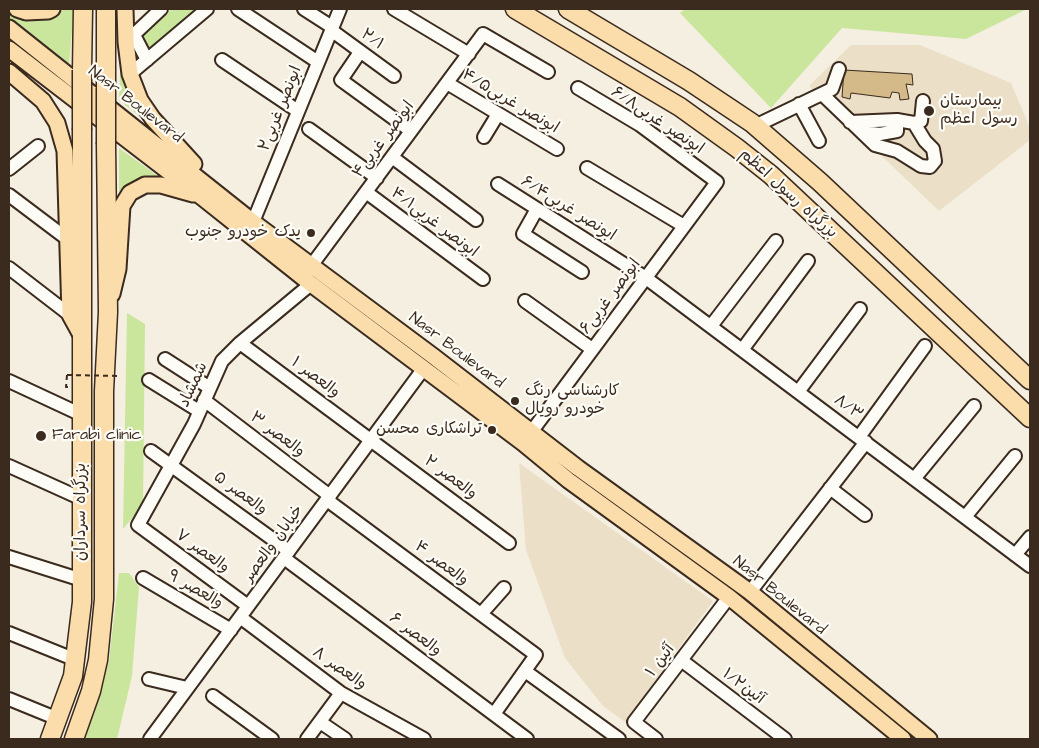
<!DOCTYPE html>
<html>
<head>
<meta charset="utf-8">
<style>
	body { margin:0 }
	#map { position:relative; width:1039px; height:748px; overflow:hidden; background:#f5efe1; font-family:"Architects Daughter",sans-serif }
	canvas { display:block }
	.frame { position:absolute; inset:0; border:10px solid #3b2a1e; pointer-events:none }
</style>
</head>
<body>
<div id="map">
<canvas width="1039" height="748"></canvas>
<div class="frame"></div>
</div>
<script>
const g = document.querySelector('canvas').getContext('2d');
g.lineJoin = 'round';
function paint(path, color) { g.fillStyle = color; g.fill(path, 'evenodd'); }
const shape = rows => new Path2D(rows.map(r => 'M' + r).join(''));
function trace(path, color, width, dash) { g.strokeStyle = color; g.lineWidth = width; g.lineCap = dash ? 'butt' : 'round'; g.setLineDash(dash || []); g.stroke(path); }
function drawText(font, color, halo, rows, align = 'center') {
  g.font = font + ' "Architects Daughter","Playpen Sans Arabic",sans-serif'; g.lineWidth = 4.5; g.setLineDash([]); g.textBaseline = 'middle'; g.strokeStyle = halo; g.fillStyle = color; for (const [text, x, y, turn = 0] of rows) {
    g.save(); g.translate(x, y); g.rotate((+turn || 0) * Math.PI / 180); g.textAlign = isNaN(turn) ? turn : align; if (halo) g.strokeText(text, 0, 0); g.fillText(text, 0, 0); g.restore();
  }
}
const built = shape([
	[851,45,920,45,1011,83,1030,128,1030,140,939,211,809,86],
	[519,463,713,601,625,722,603,706,565,658,526,550]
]);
const green = shape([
	[65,9,74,9,69,65,9,20,9,11,30,20,53,16],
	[172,9,198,9,149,50,139,37],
	[685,9,1027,9,966,39,842,28,771,108,680,13],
	[121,50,123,76,131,99,143,119,119,100],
	[119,148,162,179,119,200],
	[127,313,145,324,143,505,123,529],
	[119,573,129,573,139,587,132,676,117,739,85,739,109,661]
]);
const building = shape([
	[844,70,912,74,913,85,906,84,909,99,900,100,899,93,892,92,890,98,851,93,850,99,842,97,844,70]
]);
const path = shape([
	[67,375,66,387,69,387]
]);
const minor = shape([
	[238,9,318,62],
	[304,9,332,27],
	[394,9,469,54],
	[331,30,394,76],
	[134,35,147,60],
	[126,42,161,9],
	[360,52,341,80,411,131],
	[222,60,298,111],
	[130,74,207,9],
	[447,83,557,149],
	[822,94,875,145,897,151,921,166,930,167,935,161,933,149,925,141,914,123],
	[799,104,819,141],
	[850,122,897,120,914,123,921,121,923,101],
	[755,126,832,89,839,69],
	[309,129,377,178],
	[862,132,880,134,897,131,897,120],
	[484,137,498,114],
	[392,157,476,220],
	[587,168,684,226],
	[9,169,38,146],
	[498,184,646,278,1030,566],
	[366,192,483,279],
	[9,195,66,238],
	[537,209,523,234,582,272],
	[253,222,340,9],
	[311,266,483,34,548,72],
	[9,268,70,315],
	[525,301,592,349],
	[711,326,776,241],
	[240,343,509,543],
	[742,350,808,261],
	[165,359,210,388],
	[149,380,199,411],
	[9,381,82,415],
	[798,392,860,309],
	[204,400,330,496],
	[532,431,717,182,640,125,578,88],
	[859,437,925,346],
	[151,451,289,551],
	[9,466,82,499],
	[914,479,974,406],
	[830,488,865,515],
	[327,500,536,655,494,714],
	[965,517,1015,456],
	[1015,555,1030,537],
	[9,557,82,580],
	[284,558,527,739],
	[143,578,231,630],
	[750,592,866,442],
	[248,606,138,525,194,424,222,361,240,343,311,284],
	[481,614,504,588],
	[240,617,341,693,424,739],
	[9,633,76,660],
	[681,660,785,739],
	[525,671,619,739],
	[149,679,187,688],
	[213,696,272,739],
	[9,699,58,719],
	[320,722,345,739],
	[150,739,424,368],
	[307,739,341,693],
	[656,739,634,722,729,597]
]);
const major = shape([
	[17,9,26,12,48,11,52,9],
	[125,9,126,42,130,74,140,100,153,119,194,164],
	[9,28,253,222,433,356,578,468,750,592,929,739],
	[9,49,203,198,311,284,523,443,568,480,729,597,903,739],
	[9,72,43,101,57,123,65,151,70,315,81,335],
	[112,294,118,269,122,206,130,193,145,185,161,185,193,194]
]);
const highway = shape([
	[515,9,680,107,737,148,771,175,1030,418],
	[568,9,689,81,752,123,820,182,1030,380],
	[82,70,83,9],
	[106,88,106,9],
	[50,739,73,676,82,602,82,130],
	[74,739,91,691,98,660,104,599,104,391,108,312,106,144]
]);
const pathBridge = shape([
	[67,375,119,376]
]);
const highwayBridge = shape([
	[82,130,82,70],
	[106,144,106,88]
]);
const markers = [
	[929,111,6,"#3b2a1e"],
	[311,233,5,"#3b2a1e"],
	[515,401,5,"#3b2a1e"],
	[492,430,5,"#3b2a1e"],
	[41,436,6,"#3b2a1e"]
];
const streetNames = [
	["۲/۱",372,40,36],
	["۴/۵ابونصر غربی",510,102,31],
	["Nasr Boulevard",135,105,38],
	["۲ابونصر غربی",281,109,-68],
	["۶/۸ابونصر غربی",657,121,34],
	["۴ابونصر غربی",384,140,-53],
	["بزرگراه رسول اعظم",788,194,42],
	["۶/۴ابونصر غربی",568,209,32],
	["۴/۱ابونصر غربی",434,223,37],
	["۶ابونصر غربی",611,297,-53],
	["Nasr Boulevard",456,351,37],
	["والعصر ۱",315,378,37],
	["شمشاد",194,385,-65],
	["۸/۳",848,408,36],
	["والعصر ۳",277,435,37],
	["والعصر ۲",450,478,37],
	["والعصر ۵",240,494,36],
	["بزرگراه سرداران",82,512,-90],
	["خیابان والعصر",274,544,-54],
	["والعصر ۷",202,552,36],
	["والعصر ۴",441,564,37],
	["والعصر ۹",195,590,30],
	["Nasr Boulevard",779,596,39],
	["والعصر ۶",415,635,37],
	["آئین ۱",661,661,-53],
	["والعصر ۸",339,669,35],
	["۱/۲آئین",743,687,37]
];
const poiNames = [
	["بیمارستان",940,102],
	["رسول اعظم",940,120],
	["یدک خودرو جنوب",301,233,"right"],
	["کارشناسی رنگ",525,392],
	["خودرو رویال",525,410],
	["تراشکاری محسن",482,430,"right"],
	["Farabi clinic",52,436]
];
paint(built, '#ebdfc7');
paint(green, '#cae59c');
paint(building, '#d4b989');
trace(building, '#3b2a1e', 1);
trace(minor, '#3b2a1e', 16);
trace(major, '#3b2a1e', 19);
trace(highway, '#3b2a1e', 21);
trace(path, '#3b2a1e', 2, [5, 4]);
trace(minor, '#fdfcf7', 12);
trace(major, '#faddab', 15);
trace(highway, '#faddab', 18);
trace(highwayBridge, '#3b2a1e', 21, []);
trace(pathBridge, '#3b2a1e', 2, [5, 4]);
trace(highwayBridge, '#faddab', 18);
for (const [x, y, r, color] of markers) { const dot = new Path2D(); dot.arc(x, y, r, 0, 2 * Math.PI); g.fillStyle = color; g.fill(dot); trace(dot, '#fdfcf7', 2); }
drawText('16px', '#3b2a1e', '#fdfcf7', streetNames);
drawText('16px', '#3b2a1e', '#fdfcf7', poiNames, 'left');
</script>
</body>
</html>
